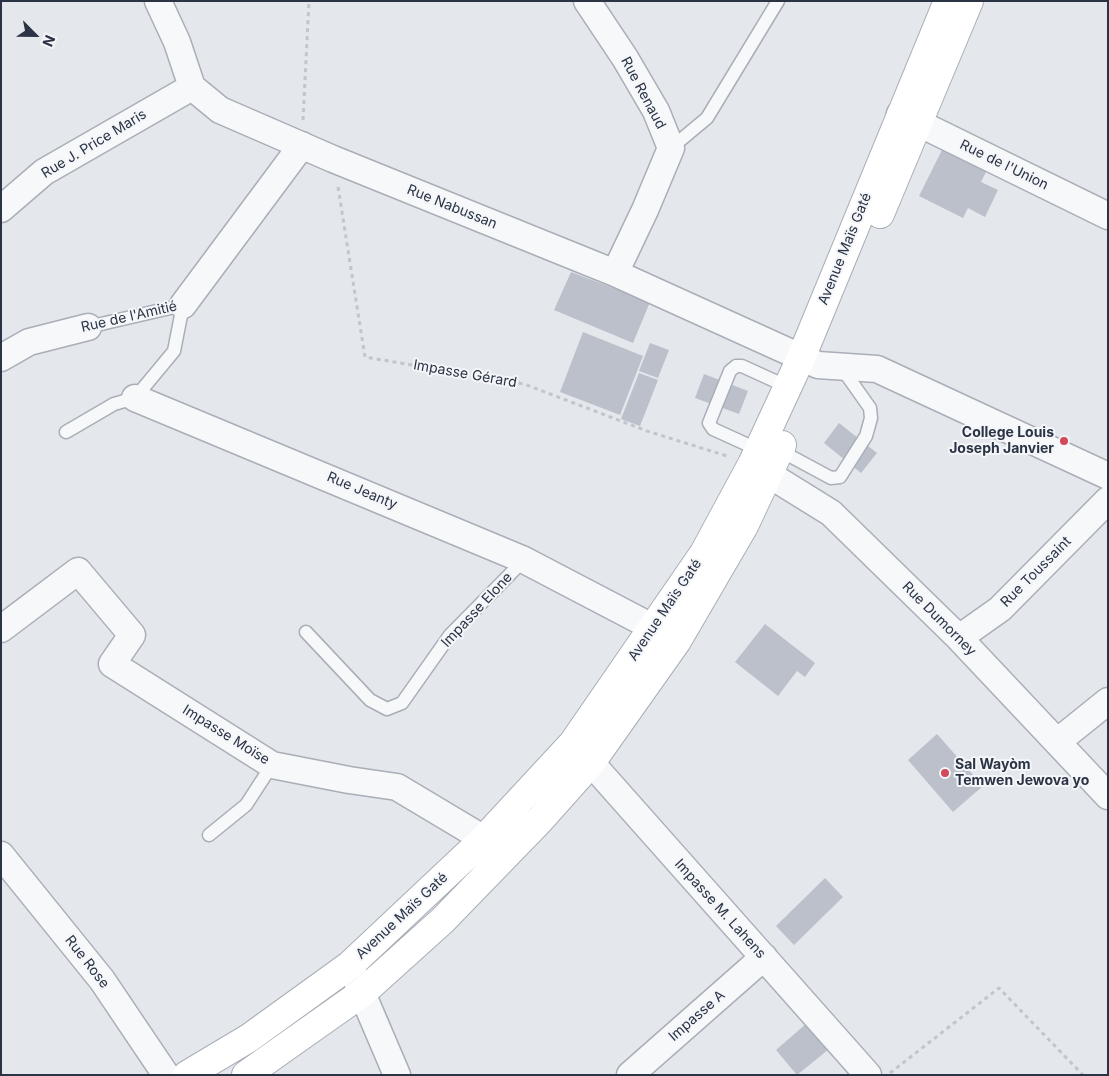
<!DOCTYPE html>
<html>
<head>
<meta charset="utf-8">
<style>
	body { margin:0 }
	#map { position:relative; width:1109px; height:1076px; overflow:hidden; background:#e4e7ec; font-family:Inter,sans-serif }
	canvas { display:block }
	.frame { position:absolute; inset:0; border:2px solid #2b3445; pointer-events:none }
	.north { position:absolute; left:10px; top:10px; width:50px; height:50px; -webkit-text-stroke:4px #f4f6f9; paint-order:stroke; rotate:113deg; font-size:14px; font-weight:700; line-height:20px; text-align:center; color:#2b3445 }
	.north::after { content:''; display:block; margin:auto; width:18px; height:22px; background:#2b3445; clip-path:polygon(50% 0,100% 100%,50% 72%,0 100%) }
</style>
</head>
<body>
<div id="map">
<canvas width="1109" height="1076"></canvas>
<div class="frame"></div>
<div class="north">N</div>
</div>
<script>
const g = document.querySelector('canvas').getContext('2d');
g.lineJoin = 'round';
function paint(path, color) { g.fillStyle = color; g.fill(path, 'evenodd'); }
const shape = rows => new Path2D(rows.map(r => 'M' + r).join(''));
function trace(path, color, width, dash) { g.strokeStyle = color; g.lineWidth = width; g.lineCap = dash ? 'butt' : 'round'; g.setLineDash(dash || []); g.stroke(path); }
function drawText(font, color, halo, rows, align = 'center') {
  g.font = font + ' Inter,sans-serif'; g.lineWidth = 4; g.setLineDash([]); g.textBaseline = 'middle'; g.strokeStyle = halo; g.fillStyle = color; for (const [text, x, y, turn = 0] of rows) {
    g.save(); g.translate(x, y); g.rotate((+turn || 0) * Math.PI / 180); g.textAlign = isNaN(turn) ? turn : align; if (halo) g.strokeText(text, 0, 0); g.fillText(text, 0, 0); g.restore();
  }
}
const building = shape([
	[945,144,989,166,981,182,998,190,985,217,968,208,963,218,919,196],
	[571,272,650,302,633,343,554,310],
	[583,332,643,356,620,415,560,392],
	[650,343,669,350,658,378,639,371],
	[639,373,658,380,640,426,621,419],
	[704,374,748,391,739,414,695,398],
	[839,423,877,453,861,473,824,443],
	[765,624,815,663,805,677,797,671,778,696,735,662],
	[937,734,983,786,953,812,908,760],
	[825,878,843,897,794,945,776,926],
	[807,1023,829,1049,797,1075,776,1050]
]);
const path = shape([
	[303,120,309,1],
	[338,187,365,357,524,384,647,431,727,456],
	[890,1073,999,988,1083,1075]
]);
const service = shape([
	[671,148,707,118,778,1],
	[66,432,114,404,135,398,174,351,183,305,88,327],
	[759,450,713,429,709,423,730,371,736,366,742,366,788,387],
	[779,450,831,478,840,477,866,436,871,418,870,408,841,367],
	[306,632,370,700,387,709,402,703,450,635,524,560],
	[209,835,246,805,272,765]
]);
const minor = shape([
	[158,1,177,42,192,87,220,110,333,159,615,273,818,365,877,369,1108,476],
	[587,1,625,58,656,111,671,148,645,210,615,273],
	[900,114,1108,216],
	[1,209,44,172,192,87],
	[183,305,302,145],
	[1,358,29,342,88,327],
	[135,398,524,560,654,628],
	[752,464,831,513,959,638,1108,796],
	[1,629,78,571,132,635,112,664,272,765,349,780,397,787,484,839],
	[959,638,1000,609,1108,500],
	[1057,742,1108,701],
	[577,747,868,1075],
	[1,855,102,980,166,1075],
	[350,965,397,1075],
	[630,1075,764,957]
]);
const secondary = shape([
	[880,214,969,1],
	[187,1075,249,1038,350,965,484,839,573,743,704,553,752,464,801,358,948,1],
	[246,1075,362,993,443,920,540,820,590,764,677,641,744,526,782,445]
]);
const markers = [
	[1064,441,5,"#d1495b"],
	[945,773,5,"#d1495b"]
];
const streetNames = [
	["Rue Renaud",643,93,62],
	["Rue J. Price Maris",94,144,-31],
	["Rue de l'Union",1004,165,26],
	["Rue Nabussan",452,207,22],
	["Avenue Maïs Gaté",845,249,-68],
	["Rue de l'Amitié",129,317,-13],
	["Impasse Gérard",465,374,10],
	["Rue Jeanty",362,491,23],
	["Rue Toussaint",1036,572,-45],
	["Impasse Elone",477,610,-47],
	["Avenue Maïs Gaté",665,610,-56],
	["Rue Dumorney",939,619,45],
	["Impasse Moïse",226,735,32],
	["Impasse M. Lahens",720,909,48],
	["Avenue Maïs Gaté",402,916,-43],
	["Rue Rose",87,962,52],
	["Impasse A",697,1016,-41]
];
const poiNames = [
	["College Louis",1054,433],
	["Joseph Janvier",1054,449],
	["Sal Wayòm",955,765,"left"],
	["Temwen Jewova yo",955,781,"left"]
];
paint(building, '#bbc0ca');
trace(service, '#a9aeb7', 15);
trace(minor, '#a9aeb7', 29);
trace(secondary, '#a9aeb7', 30);
trace(path, '#c2c5cb', 3, [4, 4]);
trace(service, '#f7f8fa', 12);
trace(minor, '#f7f8fa', 26);
trace(secondary, '#fff', 28);
for (const [x, y, r, color] of markers) { const dot = new Path2D(); dot.arc(x, y, r, 0, 2 * Math.PI); g.fillStyle = color; g.fill(dot); trace(dot, '#f4f6f9', 2); }
drawText('14px', '#2b3445', '#f4f6f9', streetNames);
drawText('bold 14px', '#2b3445', '#f4f6f9', poiNames, 'right');
</script>
</body>
</html>
